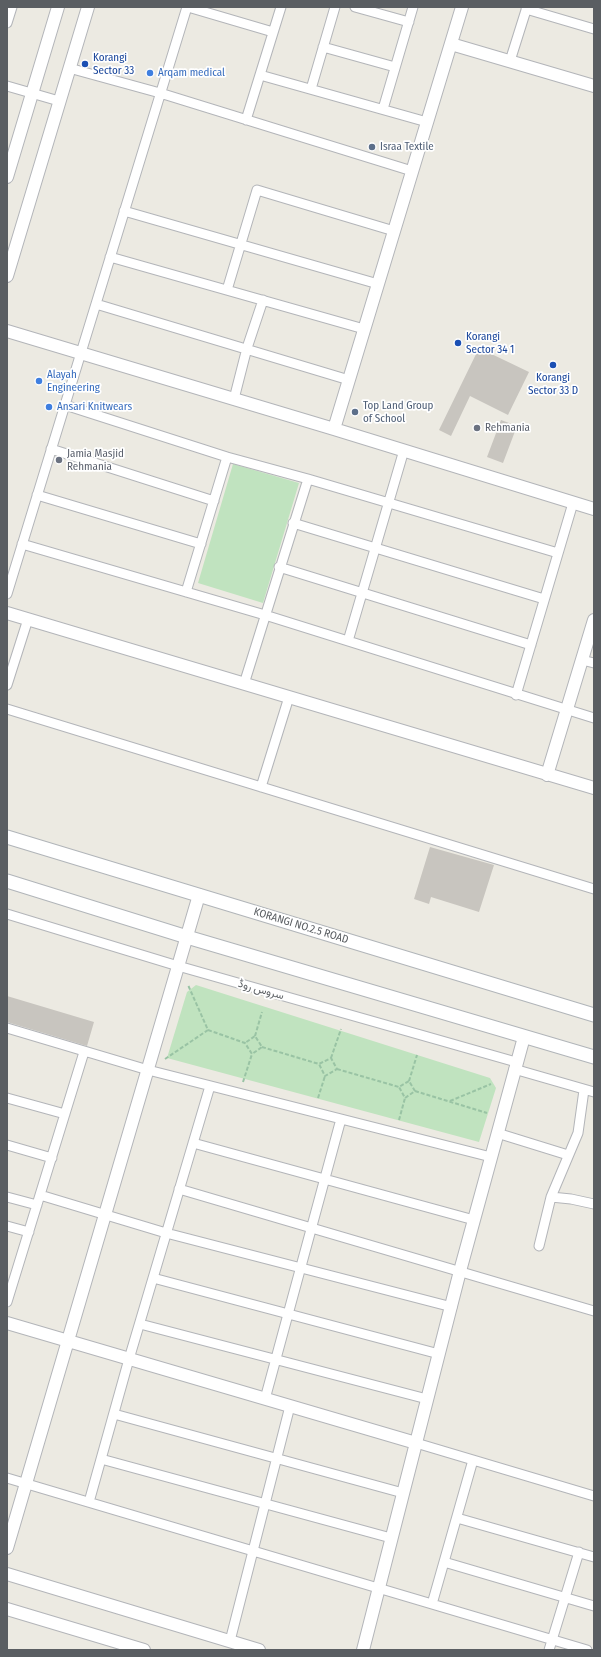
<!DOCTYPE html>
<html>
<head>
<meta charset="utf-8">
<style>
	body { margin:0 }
	#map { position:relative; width:601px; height:1657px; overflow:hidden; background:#eceae2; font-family:"Fira Sans Condensed",sans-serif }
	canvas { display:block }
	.frame { position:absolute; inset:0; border:8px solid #5a5e62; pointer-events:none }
</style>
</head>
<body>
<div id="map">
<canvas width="601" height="1657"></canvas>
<div class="frame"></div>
</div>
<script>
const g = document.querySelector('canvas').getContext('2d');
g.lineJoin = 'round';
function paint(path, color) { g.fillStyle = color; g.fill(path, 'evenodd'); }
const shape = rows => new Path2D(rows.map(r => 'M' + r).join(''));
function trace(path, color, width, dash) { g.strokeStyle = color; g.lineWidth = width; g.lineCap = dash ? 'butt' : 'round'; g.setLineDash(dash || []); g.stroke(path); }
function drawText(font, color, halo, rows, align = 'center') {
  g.font = font + ' "Fira Sans Condensed",Vazirmatn,sans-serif'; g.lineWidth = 3.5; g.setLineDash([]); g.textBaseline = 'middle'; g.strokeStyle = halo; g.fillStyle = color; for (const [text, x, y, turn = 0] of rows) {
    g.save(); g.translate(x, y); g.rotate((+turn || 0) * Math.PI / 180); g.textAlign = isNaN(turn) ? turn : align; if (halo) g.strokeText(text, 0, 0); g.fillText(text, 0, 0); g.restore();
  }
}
const green = shape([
	[233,464,299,483,263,603,198,583],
	[196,985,490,1078,496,1088,479,1142,167,1058,187,992]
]);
const building = shape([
	[479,348,529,372,508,415,470,396,451,436,439,430],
	[501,420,517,426,503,463,487,457],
	[430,847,494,865,479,912,431,897,429,904,414,899],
	[7,996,94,1022,87,1046,7,1022]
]);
const path = shape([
	[208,1030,245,1043,252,1054,262,1047,255,1036,245,1043],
	[255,1036,262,1012],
	[262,1047,319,1064,331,1058,337,1069,325,1076,319,1064],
	[331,1058,341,1029],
	[165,1059,208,1030,188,985],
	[337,1069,399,1087,409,1081,415,1091,405,1098,399,1087],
	[409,1081,417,1055],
	[243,1082,252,1054],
	[415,1091,487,1113],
	[318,1098,325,1076],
	[450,1101,491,1084],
	[399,1120,405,1098]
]);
const minor = shape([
	[188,7,273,32],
	[355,7,409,22],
	[526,9,594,29],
	[7,23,12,7],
	[323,47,395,67],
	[510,61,527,7],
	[69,68,160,93,412,171],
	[260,75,427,122],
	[7,86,59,101],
	[311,89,335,7],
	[383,109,413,7],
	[246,120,281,7],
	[124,211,378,284],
	[110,257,364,329],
	[227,290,257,190,394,231],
	[96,304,349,380],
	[234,399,247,348,263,300],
	[65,405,227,457],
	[51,449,214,501],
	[308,479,558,553],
	[37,495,201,544],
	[293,523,544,599],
	[22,544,265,615,594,718],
	[279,567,531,645],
	[186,592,227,457,308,479,244,684],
	[7,594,187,7],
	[348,641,404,450],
	[582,660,594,663],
	[7,685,28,619],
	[516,695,573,503],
	[7,709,594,889],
	[261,787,289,697],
	[7,914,178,966,516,1062],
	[7,1028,148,1070,491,1157],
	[514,1069,594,1092],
	[7,1098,65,1114],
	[497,1133,568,1155],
	[193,1143,474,1220],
	[7,1145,52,1158],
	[179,1189,594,1311],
	[40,1195,166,1233,452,1307],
	[7,1197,37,1205],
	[551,1197,571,1199,594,1204],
	[7,1226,29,1232],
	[539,1246,551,1197,578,1133,584,1090],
	[153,1278,439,1354],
	[7,1302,84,1052],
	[140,1324,427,1399],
	[265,1399,341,1119],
	[114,1414,403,1493],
	[416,1443,594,1496],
	[101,1459,391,1538],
	[7,1478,587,1650],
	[89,1502,129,1359,210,1086],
	[457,1518,594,1557],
	[444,1562,594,1606],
	[432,1604,473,1460],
	[230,1641,290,1406],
	[549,1650,579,1552]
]);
const tertiary = shape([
	[451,44,594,86],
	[7,177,58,7],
	[7,276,88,7],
	[7,331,334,429,594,509],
	[334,429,462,7],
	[7,613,594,788],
	[547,775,594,620],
	[7,1323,416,1443],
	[7,1548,199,895],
	[7,1574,259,1650],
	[7,1609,144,1650],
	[363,1650,460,1271,524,1037]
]);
const secondary = shape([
	[7,837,594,1015],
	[7,881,187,937,594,1057]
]);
const markers = [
	[85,64,4,"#1a4fb4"],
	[150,73,4,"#3f7fe0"],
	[372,147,4,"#5c6f8a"],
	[458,343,4,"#1a4fb4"],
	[553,365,4,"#1a4fb4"],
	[39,381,4,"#3f7fe0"],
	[49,407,4,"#3f7fe0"],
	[355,412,4,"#5c6f8a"],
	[477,428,4,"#6b7280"],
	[59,460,4,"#6b7280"]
];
const transitNames = [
	["Korangi",93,58],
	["Sector 33",93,71],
	["Korangi",466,337],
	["Sector 34 1",466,350],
	["Korangi",553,378,"center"],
	["Sector 33 D",553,391,"center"]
];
const shopNames = [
	["Arqam medical",158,73],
	["Alayah",47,375],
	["Engineering",47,388],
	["Ansari Knitwears",57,407]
];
const serviceNames = [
	["Israa Textile",380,147],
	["Top Land Group",363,406],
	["of School",363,419]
];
const worshipNames = [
	["Rehmania",485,428],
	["Jamia Masjid",67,454],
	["Rehmania",67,467]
];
const streetNames = [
	["KORANGI NO.2.5 ROAD",301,926,17],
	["سروس روڈ",261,990,16]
];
paint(green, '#c0e3bf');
paint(building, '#c8c5bf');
trace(minor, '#b3b5b9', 11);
trace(tertiary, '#b3b5b9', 14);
trace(secondary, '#b1b5b9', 15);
trace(path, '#99c3a4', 2, [4, 2]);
trace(minor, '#fff', 9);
trace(tertiary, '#fff', 12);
trace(secondary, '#fff', 13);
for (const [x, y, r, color] of markers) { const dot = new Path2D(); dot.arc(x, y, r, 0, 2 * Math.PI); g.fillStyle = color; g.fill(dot); trace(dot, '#fff', 1.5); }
drawText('11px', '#164399', '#fff', transitNames, 'left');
drawText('11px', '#366cbe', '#fff', shopNames, 'left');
drawText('11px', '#4e5e75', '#fff', serviceNames, 'left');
drawText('11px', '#5b616d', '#fff', worshipNames, 'left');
drawText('11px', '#5a5e62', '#fff', streetNames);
</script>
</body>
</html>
